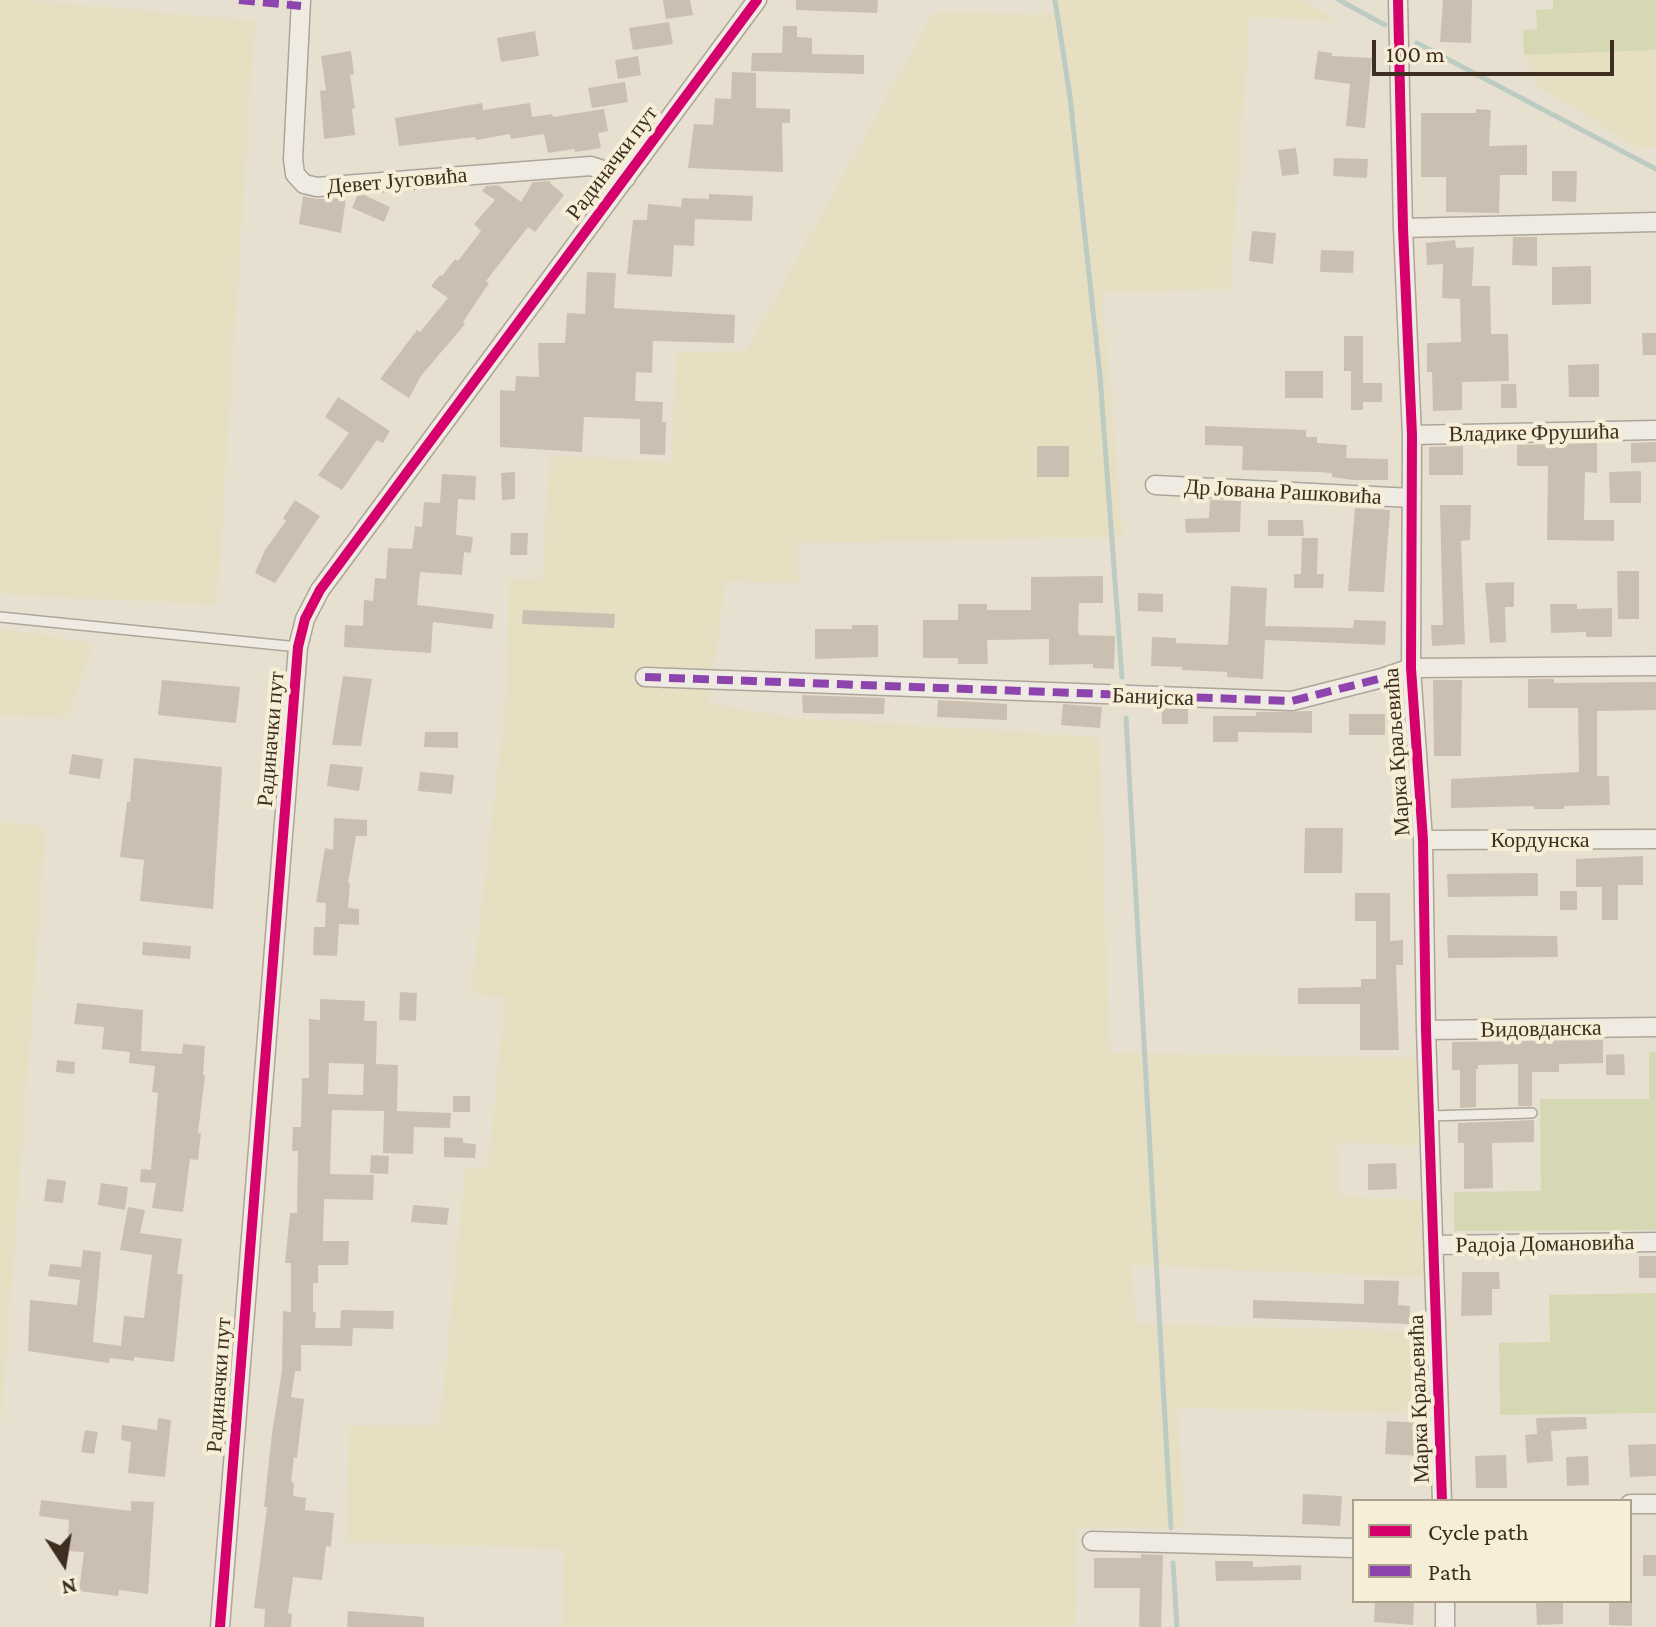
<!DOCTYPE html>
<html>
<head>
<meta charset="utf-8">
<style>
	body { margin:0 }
	#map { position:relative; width:1656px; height:1627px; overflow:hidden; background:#e7e0d1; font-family:"Crimson Pro",serif }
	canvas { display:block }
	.legend { position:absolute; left:1352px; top:1499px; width:280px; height:104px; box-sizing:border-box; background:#f7eed8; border:2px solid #ada18e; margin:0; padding:10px 14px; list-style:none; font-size:24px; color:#3d2e20 }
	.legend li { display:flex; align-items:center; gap:16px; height:40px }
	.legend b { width:40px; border:2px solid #ada18e }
	.north { position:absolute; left:24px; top:1523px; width:80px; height:80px; -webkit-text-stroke:6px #f7eed8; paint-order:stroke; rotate:168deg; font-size:22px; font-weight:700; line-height:32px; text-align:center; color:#3d2e20 }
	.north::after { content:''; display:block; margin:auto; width:28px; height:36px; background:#3d2e20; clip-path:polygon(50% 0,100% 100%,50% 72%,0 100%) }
	.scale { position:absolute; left:1372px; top:40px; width:242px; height:36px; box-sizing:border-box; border:4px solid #3d2e20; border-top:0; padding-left:10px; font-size:24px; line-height:28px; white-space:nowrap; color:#3d2e20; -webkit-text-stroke:6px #f7eed8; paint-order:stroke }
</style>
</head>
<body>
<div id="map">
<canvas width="1656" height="1627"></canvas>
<ul class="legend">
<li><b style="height:10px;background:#d6006c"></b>Cycle path</li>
<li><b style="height:10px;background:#8e44ad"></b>Path</li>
</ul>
<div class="north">N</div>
<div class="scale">100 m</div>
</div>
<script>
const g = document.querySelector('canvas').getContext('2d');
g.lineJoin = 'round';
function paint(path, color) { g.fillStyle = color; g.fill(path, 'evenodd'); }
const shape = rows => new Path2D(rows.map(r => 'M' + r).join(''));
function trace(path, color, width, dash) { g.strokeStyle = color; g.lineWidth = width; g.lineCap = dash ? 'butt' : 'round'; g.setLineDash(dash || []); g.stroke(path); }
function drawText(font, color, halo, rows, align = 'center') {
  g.font = font + ' "Crimson Pro",serif'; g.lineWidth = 8; g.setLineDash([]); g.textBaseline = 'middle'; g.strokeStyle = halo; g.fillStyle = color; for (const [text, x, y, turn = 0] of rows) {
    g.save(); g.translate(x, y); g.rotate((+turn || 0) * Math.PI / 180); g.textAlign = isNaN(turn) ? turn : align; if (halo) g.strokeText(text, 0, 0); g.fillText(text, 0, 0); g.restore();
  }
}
const farmland = shape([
	[0,0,29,0,255,21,217,605,0,594],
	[1056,0,1303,0,1339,21,1250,17,1230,290,1102,292,1123,537,798,543,798,583,726,581,709,703,786,717,1099,737,1110,1052,1416,1058,1418,1146,1338,1142,1339,1196,1422,1200,1426,1278,1131,1265,1136,1323,1421,1332,1424,1413,1178,1408,1184,1527,1077,1528,1076,1627,563,1627,564,1549,346,1542,349,1426,440,1425,465,1169,488,1167,505,998,471,993,506,703,509,579,542,579,550,455,671,462,677,352,746,351,934,12,1057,14],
	[1656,50,1656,147,1638,148,1539,87,1524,55],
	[0,628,94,643,67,718,0,715],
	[0,822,46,827,0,1438]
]);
const green = shape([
	[1553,0,1656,0,1656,50,1524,55,1523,30,1537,29,1536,10,1553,9],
	[1649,1052,1656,1052,1656,1230,1454,1231,1454,1192,1541,1191,1540,1099,1649,1099],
	[1656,1293,1656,1413,1500,1415,1499,1343,1550,1342,1549,1295]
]);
const stream = shape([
	[1055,0,1070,97,1100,376,1122,677],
	[1339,0,1385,25],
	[1417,43,1656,169],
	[1126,718,1171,1528],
	[1173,1563,1177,1627]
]);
const building = shape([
	[663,0,690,0,693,15,666,19],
	[796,0,878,0,877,13,796,10],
	[1443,0,1472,0,1471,43,1440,42],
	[669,22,673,44,633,50,629,28],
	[783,26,797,26,797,37,812,38,812,54,864,55,864,74,751,71,752,53,782,53],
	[535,31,539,56,501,62,497,38],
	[351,51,354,74,350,75,355,108,352,109,355,135,324,139,320,91,326,90,321,56],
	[1318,51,1332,53,1332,56,1372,58,1365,128,1346,126,1350,84,1314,79],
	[638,56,641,75,618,79,615,60],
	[732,72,756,73,756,108,790,109,790,123,782,123,783,172,688,168,694,124,713,125,715,98,731,99],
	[625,82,628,102,592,108,588,88],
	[482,103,483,110,530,103,532,117,552,114,553,117,604,109,608,131,598,133,601,148,575,152,574,149,548,153,544,134,511,139,510,134,476,140,475,137,399,146,395,118],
	[1476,109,1491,110,1489,146,1527,145,1527,175,1500,175,1499,213,1446,212,1446,177,1421,177,1421,113,1476,113],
	[1296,148,1299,174,1282,176,1278,150],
	[1334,158,1368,159,1367,178,1333,176],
	[1552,171,1577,171,1576,202,1552,201],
	[551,181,550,183,564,195,535,232,528,227,486,281,489,283,463,322,465,324,421,376,409,398,380,379,417,330,420,332,448,298,431,286,440,275,442,276,455,259,458,261,481,231,474,224,495,200,482,191,486,186,498,185,521,202,533,182],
	[709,194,753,196,752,221,695,219,694,246,674,245,672,277,627,274,633,220,647,220,648,204,681,207,682,198,709,199],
	[364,195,390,207,384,222,352,208,357,196],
	[303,196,317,199,346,198,341,233,299,224],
	[1252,231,1276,233,1273,264,1249,261],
	[1513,237,1537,237,1537,266,1512,265],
	[1455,240,1456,248,1474,247,1472,286,1490,286,1491,334,1508,334,1509,381,1462,382,1462,410,1433,411,1432,372,1427,372,1427,343,1461,342,1460,299,1442,298,1443,264,1427,265,1426,243],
	[1321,250,1354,251,1353,273,1320,272],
	[1591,266,1591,304,1552,305,1552,267],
	[587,272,616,273,614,308,735,315,734,343,653,341,652,373,636,372,635,401,663,402,662,422,666,422,665,455,640,454,640,419,584,417,582,452,500,447,500,390,515,391,516,376,539,377,538,343,565,343,567,313,585,314],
	[1642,333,1656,333,1656,355,1643,355],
	[1344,336,1363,336,1363,383,1382,383,1382,402,1363,402,1363,410,1351,410,1351,371,1344,371],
	[1599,364,1599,397,1569,397,1568,365],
	[1285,371,1323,371,1323,398,1285,398],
	[1501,384,1516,384,1517,408,1501,408],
	[338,397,390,431,383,443,377,440,342,490,318,475,349,433,325,417],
	[1205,426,1306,430,1306,437,1317,437,1317,443,1347,445,1346,458,1388,459,1388,480,1352,480,1332,477,1332,473,1318,472,1242,470,1243,446,1205,445],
	[1656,442,1656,462,1631,463,1631,443],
	[1597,443,1597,473,1585,472,1584,520,1614,520,1614,541,1547,540,1548,466,1517,466,1517,445],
	[1037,446,1069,446,1069,477,1037,477],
	[1463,446,1463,475,1429,475,1429,447],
	[1641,471,1641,503,1610,503,1609,472],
	[515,472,515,499,502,500,501,473],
	[442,474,476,476,475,500,458,499,456,535,473,537,471,553,464,552,462,575,420,572,417,605,494,614,492,629,433,622,431,653,344,647,345,625,363,626,364,600,373,601,375,578,386,579,388,548,412,549,415,526,422,527,424,502,440,503],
	[295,500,320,516,275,583,255,573,265,550,286,521,283,518],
	[1210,500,1241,501,1240,532,1186,533,1185,519,1209,518],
	[1440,505,1471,505,1470,540,1461,541,1465,644,1432,646,1431,625,1443,625],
	[1355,508,1390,510,1384,592,1348,591],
	[1268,520,1303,520,1304,536,1268,536],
	[511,533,528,533,527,555,510,555],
	[1302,538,1318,538,1317,574,1324,574,1323,588,1294,588,1294,574,1301,574],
	[1617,571,1639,571,1639,619,1618,619],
	[1103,576,1103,603,1079,603,1078,629,1079,635,1115,636,1114,669,1093,668,1093,664,1049,665,1049,639,987,640,988,664,958,664,958,658,923,658,923,620,958,620,958,604,987,604,987,610,1031,610,1031,577],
	[1514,582,1514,607,1505,607,1506,642,1490,643,1485,583],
	[1231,586,1267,588,1265,626,1353,628,1354,620,1386,621,1385,645,1265,640,1263,679,1227,677,1227,672,1182,670,1182,667,1151,666,1152,637,1176,638,1176,643,1228,645],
	[1138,593,1163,594,1163,612,1138,611],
	[1550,604,1577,604,1577,609,1612,608,1612,637,1586,637,1586,632,1551,633],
	[523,610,615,614,614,628,522,624],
	[852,625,878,625,878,657,815,659,815,629,852,629],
	[343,676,372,679,361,746,332,745],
	[1528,679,1554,679,1554,683,1656,682,1656,710,1597,711,1597,776,1609,776,1610,805,1564,806,1564,809,1534,809,1534,806,1451,808,1451,779,1579,772,1578,708,1528,708],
	[162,680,240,687,236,723,158,715],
	[1433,680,1462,680,1461,756,1434,756],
	[802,695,885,698,884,714,803,713],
	[938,700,1007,704,1007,720,937,717],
	[1063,704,1102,707,1100,728,1061,725],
	[1162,708,1188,709,1188,724,1162,724],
	[1312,711,1312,733,1238,732,1238,742,1213,742,1213,716,1256,716,1256,712],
	[1349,714,1385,714,1385,735,1349,735],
	[425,732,458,732,458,748,424,747],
	[72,754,103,759,100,779,69,774],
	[134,758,222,767,213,909,140,901,144,860,120,857,127,802,130,802],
	[330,764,363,767,359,791,327,786],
	[420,772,454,775,452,794,418,791],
	[334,818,367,820,367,836,356,836,348,883,350,883,348,908,359,909,359,925,339,924,337,956,313,955,314,927,325,927,326,903,316,902,325,848,333,850],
	[1305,828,1343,828,1342,873,1304,873],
	[1643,856,1643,885,1618,885,1618,920,1602,920,1602,887,1576,887,1576,859],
	[1538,873,1538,896,1448,897,1447,874],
	[1560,891,1577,891,1577,910,1560,910],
	[1355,893,1390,893,1390,941,1403,940,1403,965,1396,965,1399,1050,1360,1050,1360,1004,1298,1004,1298,988,1361,987,1361,979,1376,979,1376,921,1355,921],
	[1447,935,1557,936,1558,957,1448,958],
	[143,942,191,946,190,959,142,955],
	[400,992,417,993,416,1021,399,1020],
	[320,999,365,1001,364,1021,377,1021,376,1064,398,1065,397,1111,451,1113,450,1128,414,1127,413,1154,383,1153,384,1111,332,1110,330,1174,374,1175,373,1200,324,1199,323,1241,349,1241,348,1265,318,1265,318,1283,313,1283,313,1312,316,1312,315,1328,340,1328,341,1310,394,1311,393,1329,353,1328,352,1346,301,1345,301,1371,295,1371,291,1397,304,1399,297,1458,294,1457,291,1482,294,1483,293,1496,306,1498,305,1510,334,1513,331,1547,326,1546,322,1580,293,1577,288,1613,292,1614,291,1627,264,1627,265,1609,254,1608,267,1507,264,1507,272,1433,282,1371,283,1311,291,1312,291,1263,285,1263,290,1213,297,1213,298,1151,292,1151,293,1127,301,1127,302,1078,309,1078,309,1019,320,1020],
	[329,1063,364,1064,363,1095,328,1094],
	[77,1003,143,1010,141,1051,182,1054,183,1044,205,1046,203,1075,205,1075,198,1133,201,1133,198,1160,190,1159,183,1212,152,1208,156,1183,140,1182,141,1169,151,1170,158,1093,152,1092,155,1066,129,1063,130,1052,102,1049,104,1027,74,1024],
	[1603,1040,1603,1063,1559,1064,1559,1072,1532,1072,1532,1106,1518,1106,1518,1064,1478,1065,1478,1069,1476,1069,1476,1107,1460,1108,1460,1070,1452,1070,1452,1042],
	[1624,1054,1625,1075,1606,1075,1606,1055],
	[57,1060,75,1062,74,1074,56,1072],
	[453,1096,470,1096,470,1112,453,1112],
	[1534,1120,1534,1142,1492,1143,1493,1188,1464,1189,1464,1143,1458,1143,1458,1123],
	[444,1137,463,1138,463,1143,476,1144,475,1158,444,1157],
	[371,1155,389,1156,388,1174,370,1173],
	[1396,1163,1397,1189,1368,1190,1368,1164],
	[47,1179,66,1181,63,1203,44,1201],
	[101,1183,128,1187,125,1210,98,1205],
	[413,1205,449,1208,447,1225,411,1222],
	[128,1207,145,1210,140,1233,182,1239,177,1274,183,1274,174,1362,134,1357,134,1361,110,1358,109,1363,28,1351,30,1300,77,1305,80,1280,48,1276,50,1264,81,1267,83,1250,101,1252,93,1342,121,1346,124,1316,144,1318,152,1255,120,1250],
	[1639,1256,1656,1256,1656,1278,1639,1278],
	[1462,1272,1499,1272,1500,1289,1492,1289,1492,1315,1461,1316],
	[1364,1280,1399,1281,1398,1305,1410,1306,1410,1324,1253,1318,1253,1300,1364,1304],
	[1586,1417,1587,1429,1551,1431,1553,1461,1527,1463,1525,1435,1537,1434,1536,1418],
	[158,1418,171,1420,165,1477,128,1473,131,1442,121,1440,122,1425,157,1430],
	[1387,1421,1421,1423,1419,1456,1385,1454],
	[85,1430,98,1432,94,1454,81,1452],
	[1656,1444,1656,1476,1630,1477,1628,1445],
	[1506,1455,1507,1488,1476,1488,1475,1456],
	[1588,1456,1589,1485,1567,1486,1566,1457],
	[1303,1494,1342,1496,1340,1526,1302,1524],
	[41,1500,131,1511,131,1501,154,1502,148,1594,119,1590,118,1596,79,1591,84,1552,67,1551,69,1520,39,1516],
	[1141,1554,1163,1555,1161,1627,1139,1627,1140,1588,1094,1588,1094,1558,1141,1558],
	[1643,1555,1656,1555,1656,1576,1643,1576],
	[1215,1561,1253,1561,1253,1567,1301,1565,1301,1580,1216,1581],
	[1375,1601,1414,1601,1413,1625,1374,1622],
	[1536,1601,1563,1601,1563,1624,1537,1625],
	[1609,1601,1632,1601,1632,1626,1609,1625],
	[348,1611,424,1617,424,1627,347,1627]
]);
const service = shape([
	[0,617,298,647],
	[1429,1116,1532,1113]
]);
const minor = shape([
	[301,0,293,159,295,174,304,184,317,187,591,166,626,178],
	[1398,0,1403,228,1412,435,1411,668,1423,840,1426,1030,1442,1501],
	[1403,228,1656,222],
	[1412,435,1656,430],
	[1155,485,1412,498],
	[645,677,1292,701,1382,678,1411,668,1656,666],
	[1423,840,1656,839],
	[1426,1030,1656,1027],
	[1434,1245,1656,1242],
	[1630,1504,1656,1504],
	[1092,1541,1354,1548],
	[1445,1601,1445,1627],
	[220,1627,298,647,305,619,320,590,757,0]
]);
const quiet = shape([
	[239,0,301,6],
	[645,677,1292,701,1382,678,1411,668]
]);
const cycleway = shape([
	[1398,0,1403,228,1412,435,1411,668,1423,840,1426,1030,1442,1501],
	[220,1627,298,647,305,619,320,590,757,0]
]);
const streetNames = [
	["Радиначки пут",612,163,-53],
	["Девет Југовића",397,181,-5],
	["Владике Фрушића",1534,433,-1],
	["Др Јована Рашковића",1283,492,3],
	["Банијска",1153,697,2],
	["Радиначки пут",271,739,-85],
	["Марка Краљевића",1397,752,-94],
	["Кордунска",1540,840],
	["Видовданска",1541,1029,-1],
	["Радоја Домановића",1545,1244,-1],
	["Радиначки пут",219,1385,-86],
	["Марка Краљевића",1419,1399,-92]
];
paint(farmland, '#e6dfc2');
paint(green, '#d6d7b3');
trace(stream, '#bcccc2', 5);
paint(building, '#cbbfb2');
trace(service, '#ada599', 12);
trace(minor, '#ada599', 21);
trace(service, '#efebe3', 9);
trace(minor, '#efebe3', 18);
trace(quiet, '#8e44ad', 8, [16, 8]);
trace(cycleway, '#d6006c', 10);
drawText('22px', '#3d2e20', '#f7eed8', streetNames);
</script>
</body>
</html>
